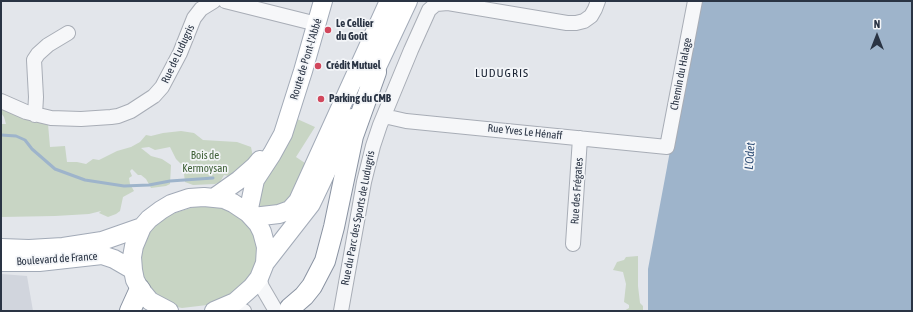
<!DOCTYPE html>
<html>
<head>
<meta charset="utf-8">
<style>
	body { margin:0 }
	#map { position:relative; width:913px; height:312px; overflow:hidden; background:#e3e6eb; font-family:"Asap Condensed",sans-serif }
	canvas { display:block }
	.frame { position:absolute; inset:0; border:2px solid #2a3444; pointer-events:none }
	.north { position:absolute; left:857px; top:16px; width:40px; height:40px; -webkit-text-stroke:3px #f3f5f8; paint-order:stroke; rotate:0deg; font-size:11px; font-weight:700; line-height:16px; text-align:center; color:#2a3444 }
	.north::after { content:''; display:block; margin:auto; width:14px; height:18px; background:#2a3444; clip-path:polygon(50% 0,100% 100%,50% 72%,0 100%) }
</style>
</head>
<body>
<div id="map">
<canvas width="913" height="312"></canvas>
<div class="frame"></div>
<div class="north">N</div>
</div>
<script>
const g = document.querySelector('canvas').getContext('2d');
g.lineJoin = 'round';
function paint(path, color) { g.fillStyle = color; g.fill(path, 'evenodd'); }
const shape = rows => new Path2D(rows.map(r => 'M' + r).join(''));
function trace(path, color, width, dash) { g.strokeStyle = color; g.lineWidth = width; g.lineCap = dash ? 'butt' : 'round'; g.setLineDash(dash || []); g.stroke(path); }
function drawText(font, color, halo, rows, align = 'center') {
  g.font = font + ' "Asap Condensed",sans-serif'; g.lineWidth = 3.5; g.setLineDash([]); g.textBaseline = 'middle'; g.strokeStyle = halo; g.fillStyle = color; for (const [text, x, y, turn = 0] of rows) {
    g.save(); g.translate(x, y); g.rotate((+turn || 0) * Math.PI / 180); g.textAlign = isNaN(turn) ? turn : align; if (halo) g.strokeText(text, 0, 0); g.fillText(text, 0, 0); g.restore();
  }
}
const built = shape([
	[1,274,27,276,33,311,1,311]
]);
const green = shape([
	[1,109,5,109,48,124,50,147,65,146,67,162,77,162,86,164,93,159,99,160,117,151,131,147,140,142,146,135,151,136,163,133,181,131,194,133,203,140,237,142,251,147,253,157,246,165,229,176,224,175,220,182,215,184,193,185,185,182,183,166,176,159,170,147,155,150,149,147,141,148,151,156,162,159,171,165,170,184,166,186,151,188,146,179,141,175,138,175,132,169,130,171,132,176,129,178,130,184,134,191,123,197,120,211,116,214,108,217,99,213,101,211,89,214,55,216,1,217,1,124,6,124,4,117,1,113],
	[295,118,315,127,296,157,308,165,294,197,280,207,262,208,257,205,256,188],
	[208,205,220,206,238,214,253,230,259,251,253,275,225,299,207,305,182,308,168,305,150,291,141,273,140,251,143,240,156,224,168,215,194,207],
	[638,256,638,286,640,303,643,306,643,311,624,311,629,308,629,305,624,302,626,284,623,272,613,270,617,262,624,260,626,257]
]);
const water = shape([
	[698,1,912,1,912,311,648,311,648,269]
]);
const stream = shape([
	[1,135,16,136,25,140,32,149,55,169,85,180,124,186,149,185,170,181,213,178]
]);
const minor = shape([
	[225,1,317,24],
	[1,101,26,112,51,118,81,119,111,117,118,116,131,111,154,96,162,87,180,53,194,18,201,9,214,1],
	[35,115,36,97,34,60,38,54,48,45,68,33],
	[384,116,406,121,667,147,695,1],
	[573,244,580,138],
	[259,278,262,287,276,311],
	[226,306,244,311],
	[341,311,364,182,373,146,380,125,411,50,429,10,436,4,448,3,567,23,576,23,584,21,591,16,595,9,598,1]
]);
const major = shape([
	[369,84,408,1],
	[215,197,239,180,255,166,260,160],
	[248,213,255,180,272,154,283,134,303,71,323,1],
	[253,217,279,214,290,210,298,201,389,1],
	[1,248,29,249,63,247,102,241,142,227],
	[1,262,39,262,102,255,114,259,133,270],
	[265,263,311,204,352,118],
	[169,311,150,301,140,289,135,280,133,270,132,257,134,246,142,227,149,219,161,210,171,204,189,198,204,197,224,199,233,203,248,213,258,224,262,232,266,247,265,263,259,278,252,287,235,302,214,311]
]);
const highway = shape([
	[290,308,304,296,312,286,325,261,334,227,353,136,376,72],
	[130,311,140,289]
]);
const markers = [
	[328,30,4,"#d1475c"],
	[318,66,4,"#d1475c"],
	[321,99,4,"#d1475c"]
];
const poiNames = [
	["Le Cellier",336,24],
	["du Goût",336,37],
	["Crédit Mutuel",326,66],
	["Parking du CMB",329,99]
];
const streetNames = [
	["Rue de Ludugris",178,54,-65],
	["Route de Pont-l'Abbé",306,59,-73],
	["Chemin du Halage",681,74,-79],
	["Rue Yves Le Hénaff",525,132,6],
	["Rue des Frégates",577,191,-86],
	["Rue du Parc des Sports de Ludugris",358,218,-79],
	["Boulevard de France",57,259,-4]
];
const parkNames = [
	["Bois de",205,156],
	["Kermoysan",205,169]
];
const neighbourhoodNames = [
	["LUDUGRIS",502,73]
];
const waterNames = [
	["L'Odet",750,156,-86]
];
paint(built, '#d1d5dd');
paint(green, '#c8d5c4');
paint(water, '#9eb4cb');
trace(stream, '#9eb4cb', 3);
trace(minor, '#a8adb6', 16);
trace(major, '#a2aab7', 20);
trace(highway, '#8a93a2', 22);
trace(minor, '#f6f7f9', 14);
trace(major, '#fff', 18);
trace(highway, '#fff', 20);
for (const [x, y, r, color] of markers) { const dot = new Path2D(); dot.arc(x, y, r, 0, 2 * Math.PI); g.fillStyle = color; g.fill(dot); trace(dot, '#f3f5f8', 1.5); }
drawText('bold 11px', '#2a3444', '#f3f5f8', poiNames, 'left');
drawText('11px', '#2a3444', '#f3f5f8', streetNames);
drawText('11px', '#3f6037', '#f3f5f8', parkNames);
g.letterSpacing = '1px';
drawText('12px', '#1c2535', '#f3f5f8', neighbourhoodNames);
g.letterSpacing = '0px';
drawText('italic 12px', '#335279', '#f3f5f8', waterNames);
</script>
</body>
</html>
